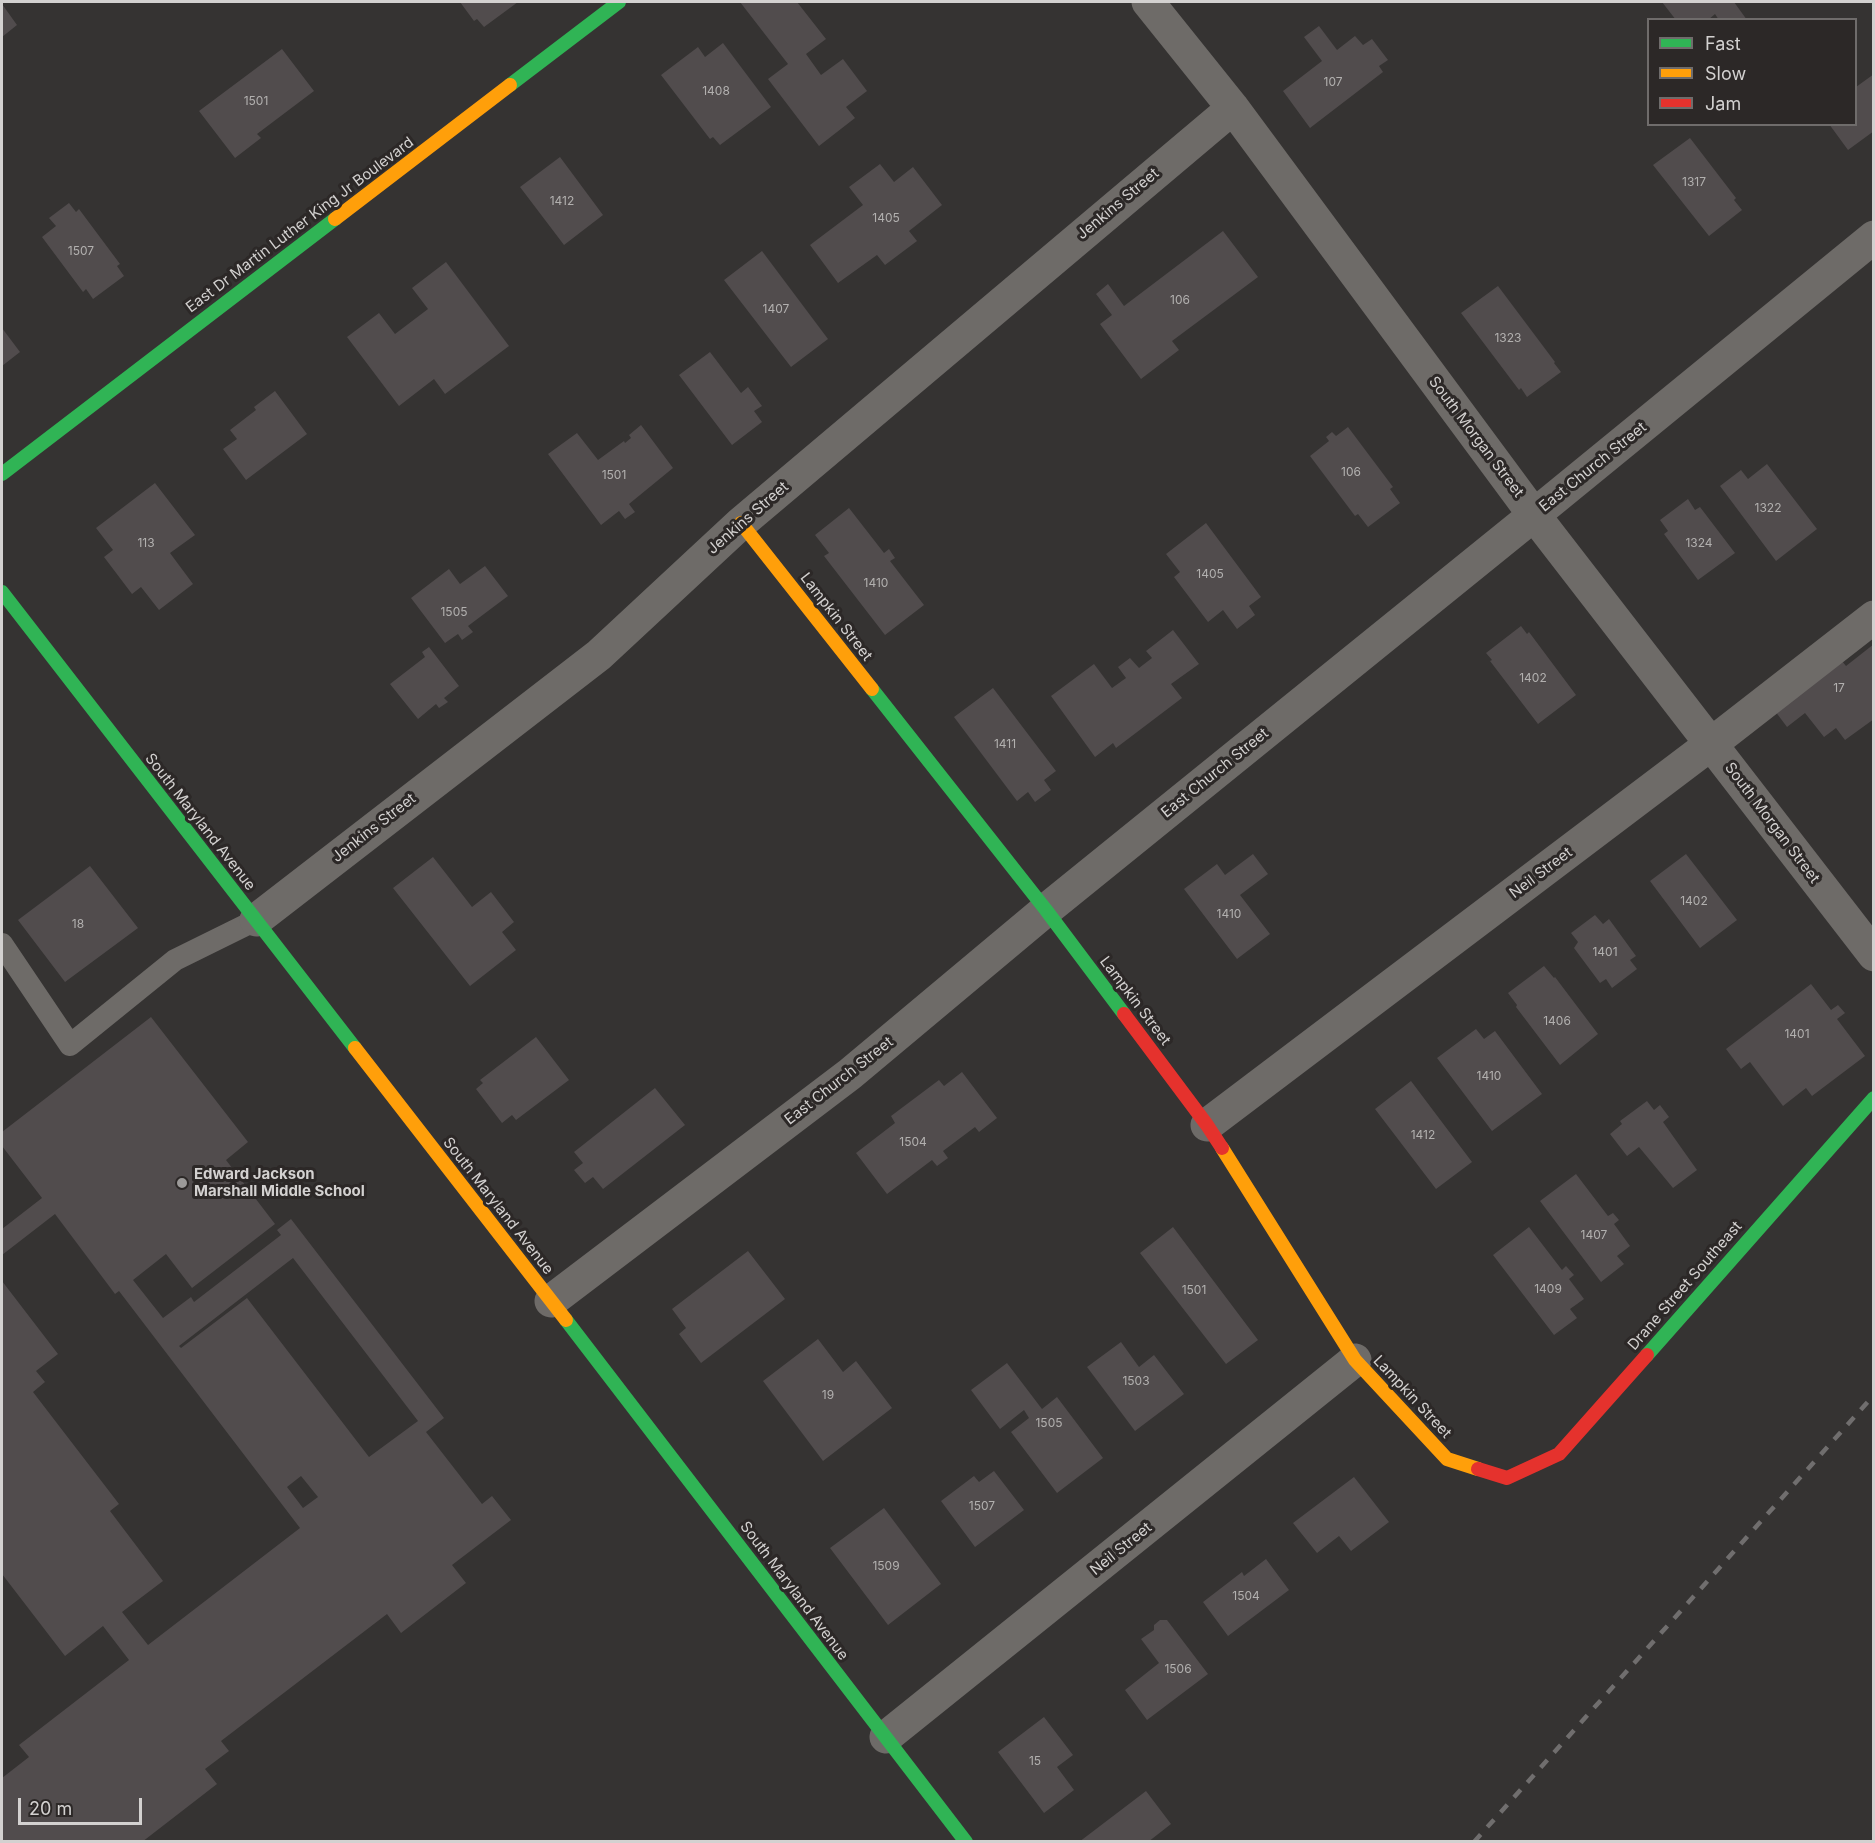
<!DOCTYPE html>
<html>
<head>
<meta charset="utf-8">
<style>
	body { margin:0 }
	#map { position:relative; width:1875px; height:1843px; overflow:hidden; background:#353332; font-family:Inter,sans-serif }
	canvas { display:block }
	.frame { position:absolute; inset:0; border:3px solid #d3d1d0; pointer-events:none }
	.legend { position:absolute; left:1647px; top:18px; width:210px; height:108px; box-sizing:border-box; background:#2c2827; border:2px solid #6f6c6b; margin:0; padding:8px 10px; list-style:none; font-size:18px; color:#d3d1d0 }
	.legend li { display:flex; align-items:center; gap:12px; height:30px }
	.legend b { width:30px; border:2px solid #6f6c6b }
	.scale { position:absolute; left:18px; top:1798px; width:124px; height:27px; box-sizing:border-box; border:3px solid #d3d1d0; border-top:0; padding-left:8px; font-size:18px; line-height:21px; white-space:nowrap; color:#d3d1d0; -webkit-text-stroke:4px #2c2827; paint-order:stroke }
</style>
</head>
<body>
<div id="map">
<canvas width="1875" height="1843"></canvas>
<div class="frame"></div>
<ul class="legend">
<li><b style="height:8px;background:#30b455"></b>Fast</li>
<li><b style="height:8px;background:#ff9f0a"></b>Slow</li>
<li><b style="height:8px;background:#e5322d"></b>Jam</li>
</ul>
<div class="scale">20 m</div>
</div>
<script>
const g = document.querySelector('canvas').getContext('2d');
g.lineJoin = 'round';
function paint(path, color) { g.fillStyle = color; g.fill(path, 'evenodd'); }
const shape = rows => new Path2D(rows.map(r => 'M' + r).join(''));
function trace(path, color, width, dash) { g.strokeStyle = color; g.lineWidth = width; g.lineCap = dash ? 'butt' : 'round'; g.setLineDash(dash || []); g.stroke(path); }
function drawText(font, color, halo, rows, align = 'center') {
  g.font = font + ' Inter,sans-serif'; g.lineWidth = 6; g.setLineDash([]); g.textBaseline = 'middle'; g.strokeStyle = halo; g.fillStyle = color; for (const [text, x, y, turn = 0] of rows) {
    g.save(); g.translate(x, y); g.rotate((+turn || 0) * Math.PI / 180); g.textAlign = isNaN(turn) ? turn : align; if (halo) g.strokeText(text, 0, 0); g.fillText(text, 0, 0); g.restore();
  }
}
const building = shape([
	[460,2,518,2,484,27,477,19,474,21],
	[740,2,797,2,826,39,806,54,821,75,843,59,867,91,846,107,855,118,819,146,768,79,788,64],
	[1662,2,1734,2,1747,20,1719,20,1715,14,1708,20,1676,20],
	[2,4,17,25,2,37],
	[1319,26,1337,50,1355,36,1363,45,1372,39,1388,60,1379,66,1383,72,1310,128,1283,91,1322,61,1304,37],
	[723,43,771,107,720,145,713,137,710,139,661,75,698,47,705,57],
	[282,49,314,91,257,134,261,138,235,158,199,111],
	[1874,74,1874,131,1848,150,1829,124,1856,124,1856,87],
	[1690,138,1736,198,1734,200,1742,210,1709,236,1653,165],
	[560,157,603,215,564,245,520,187],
	[880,164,894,182,913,167,942,205,909,231,917,241,885,265,877,255,838,283,810,245,863,205,849,187],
	[69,203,76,212,79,209,120,264,117,266,124,276,93,299,86,289,83,292,42,237,56,226,49,218],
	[1223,231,1258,277,1172,341,1179,350,1141,379,1100,324,1112,315,1096,294,1108,284,1124,306],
	[762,251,828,339,791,367,724,280],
	[446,262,509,346,445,394,434,379,399,406,347,337,379,313,395,334,428,309,412,288],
	[1498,286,1555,362,1554,363,1561,372,1527,397,1521,388,1519,390,1461,313],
	[2,328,20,352,2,366],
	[710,352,741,393,748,387,762,406,754,411,762,422,732,445,679,375],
	[275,391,307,434,246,480,223,449,237,439,230,430,256,410,254,407],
	[641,425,673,468,629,504,635,512,625,519,619,511,601,525,548,454,577,433,598,460,624,441,625,443,631,438,629,435],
	[1348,427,1393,487,1390,489,1400,503,1368,527,1358,514,1355,516,1310,456,1329,441,1326,437,1332,432,1336,436],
	[1767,464,1817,529,1776,561,1720,486,1741,470,1748,479],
	[155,483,195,535,170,553,193,584,159,610,141,587,132,594,104,557,113,550,96,528],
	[1688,499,1695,510,1700,507,1735,553,1698,580,1664,534,1668,531,1660,520],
	[849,508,884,553,889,549,895,558,890,561,924,605,885,635,824,556,829,553,815,535],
	[1206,523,1261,597,1249,606,1255,615,1237,629,1223,610,1208,622,1174,577,1180,572,1166,554],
	[485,566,508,596,468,626,473,632,462,640,458,634,445,643,411,598,449,569,460,584],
	[1521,626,1527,634,1529,632,1576,695,1538,724,1490,661,1492,660,1486,653],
	[1173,630,1199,664,1171,684,1182,698,1116,748,1113,743,1095,757,1051,696,1094,664,1112,688,1126,678,1118,667,1130,658,1139,668,1152,658,1146,651],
	[1874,644,1874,719,1845,740,1836,728,1824,737,1805,713,1787,727,1775,711,1842,661,1846,666],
	[429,647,459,686,444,698,448,702,439,708,436,704,418,719,390,684,425,657,422,652],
	[993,688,1056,771,1044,780,1051,790,1035,802,1028,792,1017,801,954,717],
	[1253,854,1268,874,1240,895,1270,934,1237,959,1184,889,1217,864,1225,875],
	[1686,854,1737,920,1700,948,1650,881],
	[433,857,472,907,491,892,514,922,502,932,516,950,470,986,393,888],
	[90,866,138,928,65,982,18,920],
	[1595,915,1603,924,1609,919,1636,956,1630,960,1637,969,1612,988,1606,979,1600,983,1574,948,1578,942,1571,933],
	[1544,966,1554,978,1555,977,1598,1034,1560,1065,1516,1007,1517,1005,1508,993],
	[1811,984,1831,1010,1838,1005,1845,1013,1837,1019,1865,1056,1812,1096,1806,1088,1783,1106,1750,1062,1741,1069,1726,1049],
	[151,1017,248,1142,226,1160,275,1224,192,1288,166,1254,133,1280,163,1318,191,1297,194,1302,281,1235,277,1230,291,1219,444,1418,426,1432,482,1504,492,1496,511,1520,452,1565,466,1583,401,1633,387,1614,221,1741,229,1751,205,1769,217,1784,142,1842,2,1842,2,1778,29,1757,19,1745,129,1660,103,1626,65,1656,2,1574,2,1281,58,1354,36,1371,45,1382,33,1392,119,1504,110,1511,163,1581,122,1612,148,1645,300,1528,119,1291,115,1294,55,1214,2,1255,2,1229,42,1198,2,1146,2,1132],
	[293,1258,418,1421,369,1457,247,1298,181,1348,179,1346],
	[301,1476,318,1497,303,1508,287,1487],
	[1476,1029,1484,1039,1495,1031,1542,1094,1492,1131,1437,1058],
	[536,1037,569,1080,516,1120,512,1115,502,1123,476,1089,483,1083,480,1080],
	[962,1072,997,1118,979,1132,975,1127,943,1151,948,1158,937,1166,932,1160,887,1194,856,1153,895,1123,891,1116,939,1080,944,1086],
	[1411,1081,1472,1162,1436,1189,1375,1109],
	[655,1088,685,1125,603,1189,593,1177,585,1183,574,1170,583,1163,574,1152],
	[1647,1101,1654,1110,1660,1105,1669,1117,1663,1122,1697,1170,1673,1188,1639,1147,1627,1156,1610,1134,1622,1124,1620,1121],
	[1576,1174,1608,1216,1613,1213,1619,1220,1614,1224,1630,1246,1617,1256,1624,1264,1601,1282,1540,1201],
	[1173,1227,1258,1340,1226,1364,1140,1253],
	[1529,1227,1562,1270,1566,1266,1574,1275,1569,1279,1584,1299,1570,1309,1577,1318,1554,1335,1493,1255],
	[748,1251,785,1299,701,1363,679,1334,686,1328,672,1309],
	[818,1339,843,1372,856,1361,892,1408,823,1461,763,1381],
	[1121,1342,1139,1367,1154,1355,1184,1394,1135,1431,1087,1367],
	[1007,1363,1042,1409,1057,1397,1103,1458,1057,1493,1011,1432,1029,1418,1024,1410,1000,1429,971,1390],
	[994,1471,1024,1510,975,1547,941,1501,974,1476,979,1482],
	[1354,1477,1389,1522,1351,1551,1339,1536,1317,1553,1293,1523],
	[884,1508,941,1584,888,1625,830,1548],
	[1266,1559,1289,1590,1228,1636,1203,1602,1242,1572,1244,1576],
	[1160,1620,1167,1620,1208,1674,1147,1720,1125,1690,1159,1663,1141,1639,1154,1630,1154,1625],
	[1044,1717,1073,1755,1057,1767,1074,1790,1044,1813,998,1752],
	[1146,1791,1171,1824,1148,1842,1079,1842]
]);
const lane = shape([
	[2,944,70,1045,175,960,256,920]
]);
const street = shape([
	[1148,2,1233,108,1534,515,1874,955],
	[256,920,599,655,741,523,1233,108],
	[1207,1125,1711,744,1874,617],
	[551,1301,850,1074,1046,910,1534,515,1874,237],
	[886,1737,1355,1360]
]);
const fast = shape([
	[510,85,619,2],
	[2,474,335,219],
	[2,592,355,1048],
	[872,689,1046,910,1124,1014],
	[566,1320,966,1842],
	[1647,1355,1874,1098]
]);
const slow = shape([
	[335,219,510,85],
	[741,523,872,689],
	[355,1048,566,1320],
	[1222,1148,1355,1360,1447,1459,1478,1469]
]);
const jam = shape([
	[1124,1014,1207,1125,1222,1148],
	[1478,1469,1507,1478,1559,1454,1647,1355]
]);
const rail = shape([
	[1474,1842,1874,1395]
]);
const markers = [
	[182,1183,6,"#9c9a99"]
];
const numberNames = [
	["107",1333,82],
	["1408",716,91],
	["1501",256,101],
	["1317",1694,182],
	["1412",562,201],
	["1405",886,218],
	["1507",81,251],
	["106",1180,300],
	["1407",776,309],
	["1323",1508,338],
	["106",1351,472],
	["1501",614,475],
	["1322",1768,508],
	["113",146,543],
	["1324",1699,543],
	["1405",1210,574],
	["1410",876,583],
	["1505",454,612],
	["1402",1533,678],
	["17",1839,688],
	["1411",1005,744],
	["1402",1694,901],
	["1410",1229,914],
	["18",78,924],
	["1401",1605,952],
	["1406",1557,1021],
	["1401",1797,1034],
	["1410",1489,1076],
	["1412",1423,1135],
	["1504",913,1142],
	["1407",1594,1235],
	["1409",1548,1289],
	["1501",1194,1290],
	["1503",1136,1381],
	["19",828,1395],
	["1505",1049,1423],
	["1507",982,1506],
	["1509",886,1566],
	["1504",1246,1596],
	["1506",1178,1669],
	["15",1035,1761]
];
const streetNames = [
	["Jenkins Street",1118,204,-40],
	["East Dr Martin Luther King Jr Boulevard",300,225,-37],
	["South Morgan Street",1476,437,53],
	["East Church Street",1593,467,-39],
	["Jenkins Street",748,518,-41],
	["Lampkin Street",836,617,52],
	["East Church Street",1215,773,-39],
	["South Maryland Avenue",200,822,52],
	["South Morgan Street",1772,823,53],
	["Jenkins Street",374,828,-38],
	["Neil Street",1541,873,-37],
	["Lampkin Street",1135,1001,53],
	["East Church Street",839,1081,-38],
	["South Maryland Avenue",498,1206,52],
	["Drane Street Southeast",1685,1286,-49],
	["Lampkin Street",1412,1397,47],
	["Neil Street",1121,1549,-39],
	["South Maryland Avenue",794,1591,53]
];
const poiNames = [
	["Edward Jackson",194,1174],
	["Marshall Middle School",194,1191]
];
paint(building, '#514c4d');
trace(lane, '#6e6b68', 22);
trace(street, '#6e6b68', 33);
trace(fast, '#30b455', 14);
trace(slow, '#ff9f0a', 14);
trace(jam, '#e5322d', 14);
trace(rail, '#706e6e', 4.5, [10, 10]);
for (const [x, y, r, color] of markers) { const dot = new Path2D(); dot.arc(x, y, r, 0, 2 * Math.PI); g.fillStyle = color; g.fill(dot); trace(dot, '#2c2827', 2); }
drawText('12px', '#b2b0af', null, numberNames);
drawText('15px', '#d3d1d0', '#2c2827', streetNames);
drawText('bold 15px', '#d3d1d0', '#2c2827', poiNames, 'left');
</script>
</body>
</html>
